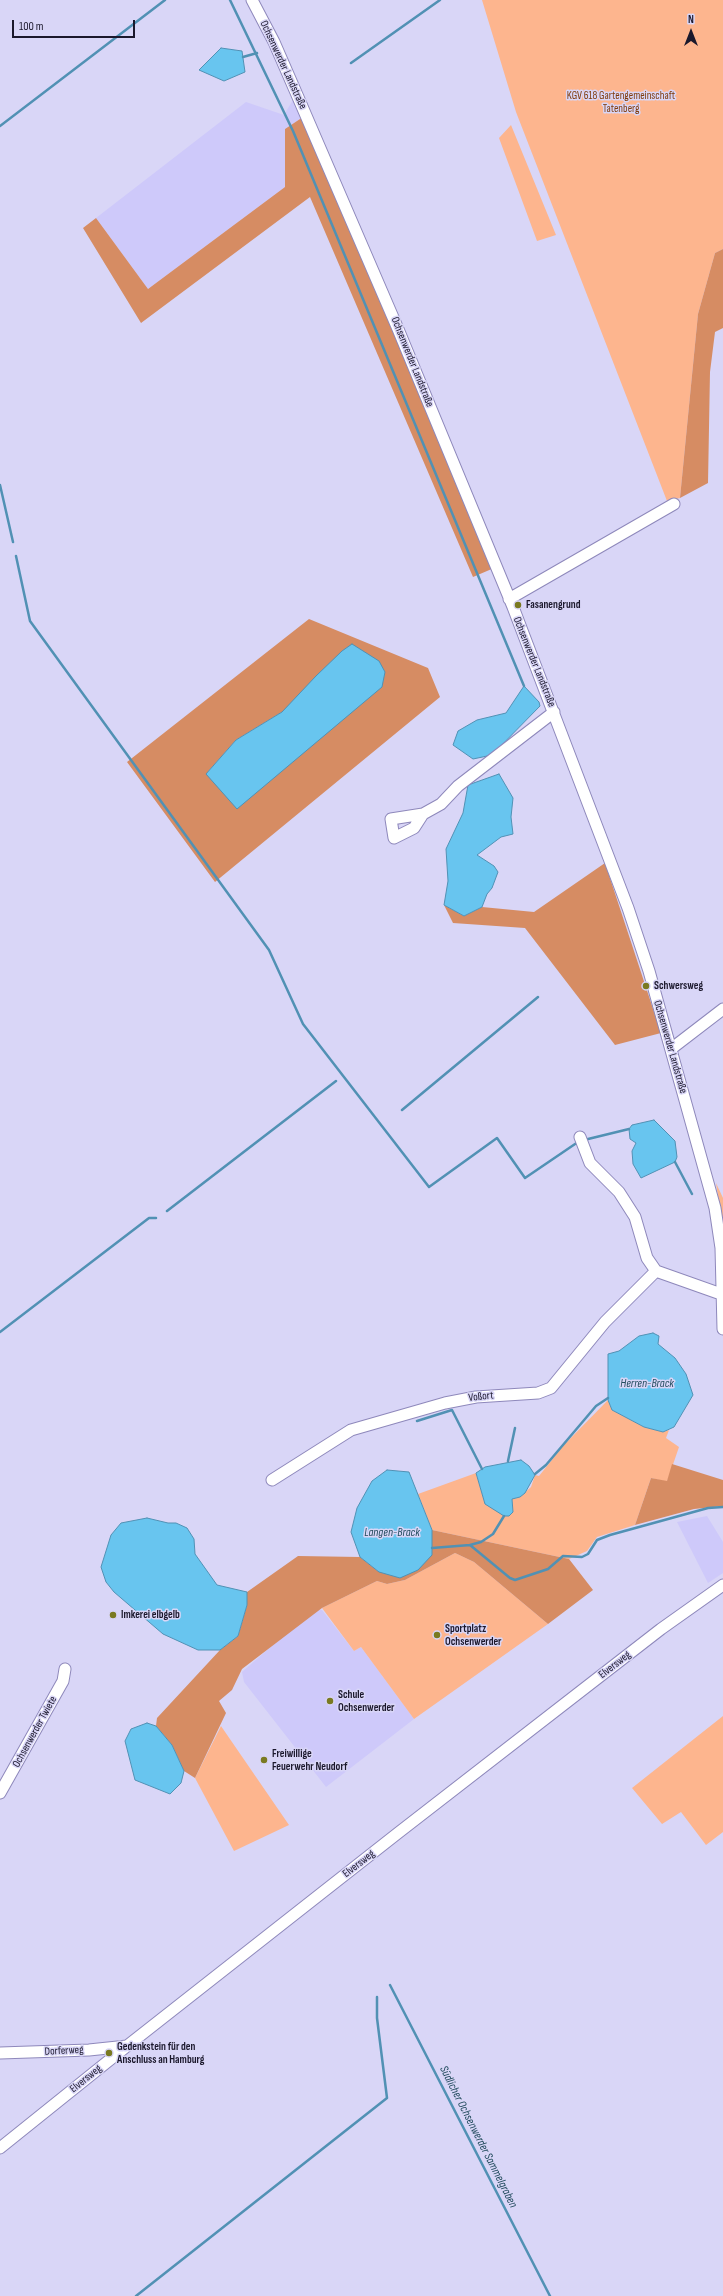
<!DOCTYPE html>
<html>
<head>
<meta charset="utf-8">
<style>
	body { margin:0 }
	#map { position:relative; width:723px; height:2296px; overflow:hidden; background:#d9d6f7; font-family:"Sofia Sans Condensed",sans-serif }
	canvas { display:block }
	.north { position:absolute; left:671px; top:12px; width:40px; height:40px; -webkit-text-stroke:3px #d9d6f7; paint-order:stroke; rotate:0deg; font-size:11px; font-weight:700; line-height:16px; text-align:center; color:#1b182c }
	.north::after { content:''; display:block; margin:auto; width:14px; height:18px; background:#1b182c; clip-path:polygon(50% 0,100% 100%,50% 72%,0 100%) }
	.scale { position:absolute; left:12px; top:20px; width:123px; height:18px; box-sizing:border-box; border:2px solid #1b182c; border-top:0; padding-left:5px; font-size:12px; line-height:14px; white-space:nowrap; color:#1b182c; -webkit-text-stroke:3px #d9d6f7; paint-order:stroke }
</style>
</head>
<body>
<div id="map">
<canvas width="723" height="2296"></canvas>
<div class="north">N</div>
<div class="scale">100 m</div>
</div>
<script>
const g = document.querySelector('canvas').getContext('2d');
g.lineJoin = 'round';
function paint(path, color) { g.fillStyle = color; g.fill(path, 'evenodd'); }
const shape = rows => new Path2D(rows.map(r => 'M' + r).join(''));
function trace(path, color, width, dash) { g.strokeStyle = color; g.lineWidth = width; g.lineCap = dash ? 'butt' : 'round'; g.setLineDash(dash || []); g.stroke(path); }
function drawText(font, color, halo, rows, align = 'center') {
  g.font = font + ' "Sofia Sans Condensed",sans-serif'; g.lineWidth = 3; g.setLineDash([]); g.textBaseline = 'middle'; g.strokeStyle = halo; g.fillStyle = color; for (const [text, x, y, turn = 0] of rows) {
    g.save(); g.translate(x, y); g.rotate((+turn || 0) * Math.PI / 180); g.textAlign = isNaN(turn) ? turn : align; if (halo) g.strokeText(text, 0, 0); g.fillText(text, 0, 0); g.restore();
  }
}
const built = shape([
	[294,98,303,117,285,129,285,187,148,289,96,218,246,102,284,115],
	[707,1516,723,1542,723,1573,708,1583,677,1522],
	[314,1609,322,1610,354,1651,361,1647,414,1719,326,1787,244,1682,242,1672]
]);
const green = shape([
	[482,0,723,0,723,249,715,253,698,314,680,498,667,501,516,112],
	[511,125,556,235,537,241,499,138],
	[716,1183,723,1198,723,1230],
	[608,1400,612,1410,644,1427,663,1432,669,1430,666,1438,679,1447,667,1482,651,1478,635,1525,597,1537,587,1551,569,1559,432,1530,418,1494,476,1473,485,1504,509,1516,513,1512,512,1499,520,1497,531,1487,535,1475,539,1476,563,1446],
	[455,1553,474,1562,548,1624,414,1719,361,1647,354,1651,322,1608,377,1581,387,1584,405,1580],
	[723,1716,723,1832,706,1845,681,1812,662,1824,632,1788],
	[221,1726,289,1825,234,1851,195,1778]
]);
const forest = shape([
	[303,117,494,568,473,577,310,197,141,323,83,228,96,218,148,289,285,187,285,129],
	[723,249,723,328,715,332,710,372,708,483,680,498,698,314,715,253],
	[309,619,428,668,440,697,215,882,127,762],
	[282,712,206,774,236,740],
	[605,863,661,1033,615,1045,525,928,453,923,444,905,464,916,482,907,534,912],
	[672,1464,723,1480,723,1506,694,1509,635,1525,651,1478,667,1481],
	[432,1530,569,1559,593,1590,548,1624,474,1562,455,1553,405,1580,387,1584,377,1581,322,1608,242,1669,232,1690,219,1701,226,1713,195,1778,184,1771,172,1745,156,1726,157,1718,220,1650,238,1636,247,1605,247,1592,298,1556,360,1557,379,1572,432,1555]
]);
const water = shape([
	[221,48,242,51,245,72,224,81,199,70,221,48],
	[352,644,379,661,385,672,382,687,237,809,206,774,236,740,282,712,316,676,342,651,352,644],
	[524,686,539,702,540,706,492,755,473,759,453,745,458,731,477,720,506,713,524,686],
	[499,774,513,798,511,817,513,834,501,837,477,855,494,866,498,872,492,888,487,894,482,907,464,916,444,905,448,881,446,849,463,813,468,785,499,774],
	[654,1120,675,1141,677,1157,675,1162,641,1178,633,1164,632,1151,636,1143,630,1139,629,1129,632,1125,654,1120],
	[653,1333,659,1336,658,1344,675,1358,686,1374,693,1395,674,1427,663,1432,644,1427,612,1410,608,1400,608,1354,619,1351,639,1336,653,1333],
	[521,1460,529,1466,535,1475,525,1493,520,1497,512,1499,513,1512,509,1516,504,1516,485,1504,476,1473,485,1467,521,1460],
	[387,1470,409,1472,432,1530,432,1555,418,1570,400,1578,379,1572,360,1557,351,1532,357,1508,372,1481,387,1470],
	[147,1518,168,1523,176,1523,187,1528,194,1539,195,1554,217,1585,247,1592,247,1605,238,1636,220,1650,198,1650,163,1634,114,1592,106,1582,101,1567,111,1535,121,1523,147,1518],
	[147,1723,156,1726,172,1745,184,1771,181,1783,170,1794,135,1780,125,1741,131,1729,147,1723]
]);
const stream = shape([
	[230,0,293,131,524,686],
	[243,57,257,53],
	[351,63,440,0],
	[0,126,165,0],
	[0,485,13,542],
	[16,556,30,621,269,950,303,1024,429,1187,497,1138,525,1178,578,1142],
	[402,1110,538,997],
	[584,1140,629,1129],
	[675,1162,692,1194],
	[167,1211,336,1081],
	[0,1332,149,1218,156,1218],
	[417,1421,452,1410,482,1469],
	[508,1461,515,1428],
	[535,1474,546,1465,596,1406,608,1398],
	[470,1545,481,1542,493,1534,504,1516],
	[432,1548,470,1545,510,1578,515,1580,548,1569,563,1556,582,1557,588,1554,597,1540,610,1535,708,1508,723,1507],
	[390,1985,550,2296],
	[136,2296,387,2098,377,2018,377,1997]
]);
const minor = shape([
	[252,0,274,42,301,104,398,329,513,607,628,908,649,971,715,1208,721,1248,723,1329],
	[509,599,674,504],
	[423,814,391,819,394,838,414,828,423,814,441,804,458,786,554,712],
	[671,1049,723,1009],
	[580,1137,590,1163,619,1192,635,1217,647,1258,656,1271,721,1294],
	[272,1480,351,1430,445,1403,476,1397,538,1393,551,1388,605,1322,656,1271],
	[0,1793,63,1681,65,1669],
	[0,2053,89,2050,127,2046],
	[0,2148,127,2046,398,1833,661,1629,723,1585]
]);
const markers = [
	[518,605,4,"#7a7a21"],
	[646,986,4,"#7a7a21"],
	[113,1615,4,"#7a7a21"],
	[437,1635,4,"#7a7a21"],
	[330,1701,4,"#7a7a21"],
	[264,1760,4,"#7a7a21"],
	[109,2053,4,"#7a7a21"]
];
const streetNames = [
	["Ochsenwerder Landstraße",283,65,65],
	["Ochsenwerder Landstraße",412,362,68],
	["Ochsenwerder Landstraße",534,662,68],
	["Ochsenwerder Landstraße",670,1047,74],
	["Voßort",481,1397,-6],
	["Elversweg",615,1665,-38],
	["Ochsenwerder Twiete",35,1732,-61],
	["Elversweg",359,1864,-38],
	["Dorferweg",64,2051,-3],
	["Elversweg",86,2079,-39]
];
const parkNames = [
	["KGV 618 Gartengemeinschaft",621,96],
	["Tatenberg",621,109]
];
const poiNames = [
	["Fasanengrund",526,605],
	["Schwersweg",654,986],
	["Imkerei elbgelb",121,1615],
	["Sportplatz",445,1629],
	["Ochsenwerder",445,1642],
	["Schule",338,1695],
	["Ochsenwerder",338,1708],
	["Freiwillige",272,1754],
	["Feuerwehr Neudorf",272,1767],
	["Gedenkstein für den",117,2047],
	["Anschluss an Hamburg",117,2060]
];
const waterNames = [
	["Herren-Brack",647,1384],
	["Langen-Brack",392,1533],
	["Südlicher Ochsenwerder Sammelgraben",478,2137,63]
];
paint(built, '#cec9fa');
paint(green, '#fdb58e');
paint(forest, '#d68c63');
paint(water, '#68c5ef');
trace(water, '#5191b4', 1);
trace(stream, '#5191b4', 2.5);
trace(minor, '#8e88bb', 13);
trace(minor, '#fff', 11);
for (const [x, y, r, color] of markers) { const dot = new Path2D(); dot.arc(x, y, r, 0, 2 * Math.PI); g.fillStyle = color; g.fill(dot); trace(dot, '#d9d6f7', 1.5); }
drawText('11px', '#1b182c', '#d9d6f7', streetNames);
drawText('11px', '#7f3b0b', '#d9d6f7', parkNames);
drawText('bold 11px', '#1b182c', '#d9d6f7', poiNames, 'left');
drawText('italic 12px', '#224b5d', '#d9d6f7', waterNames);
</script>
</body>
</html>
